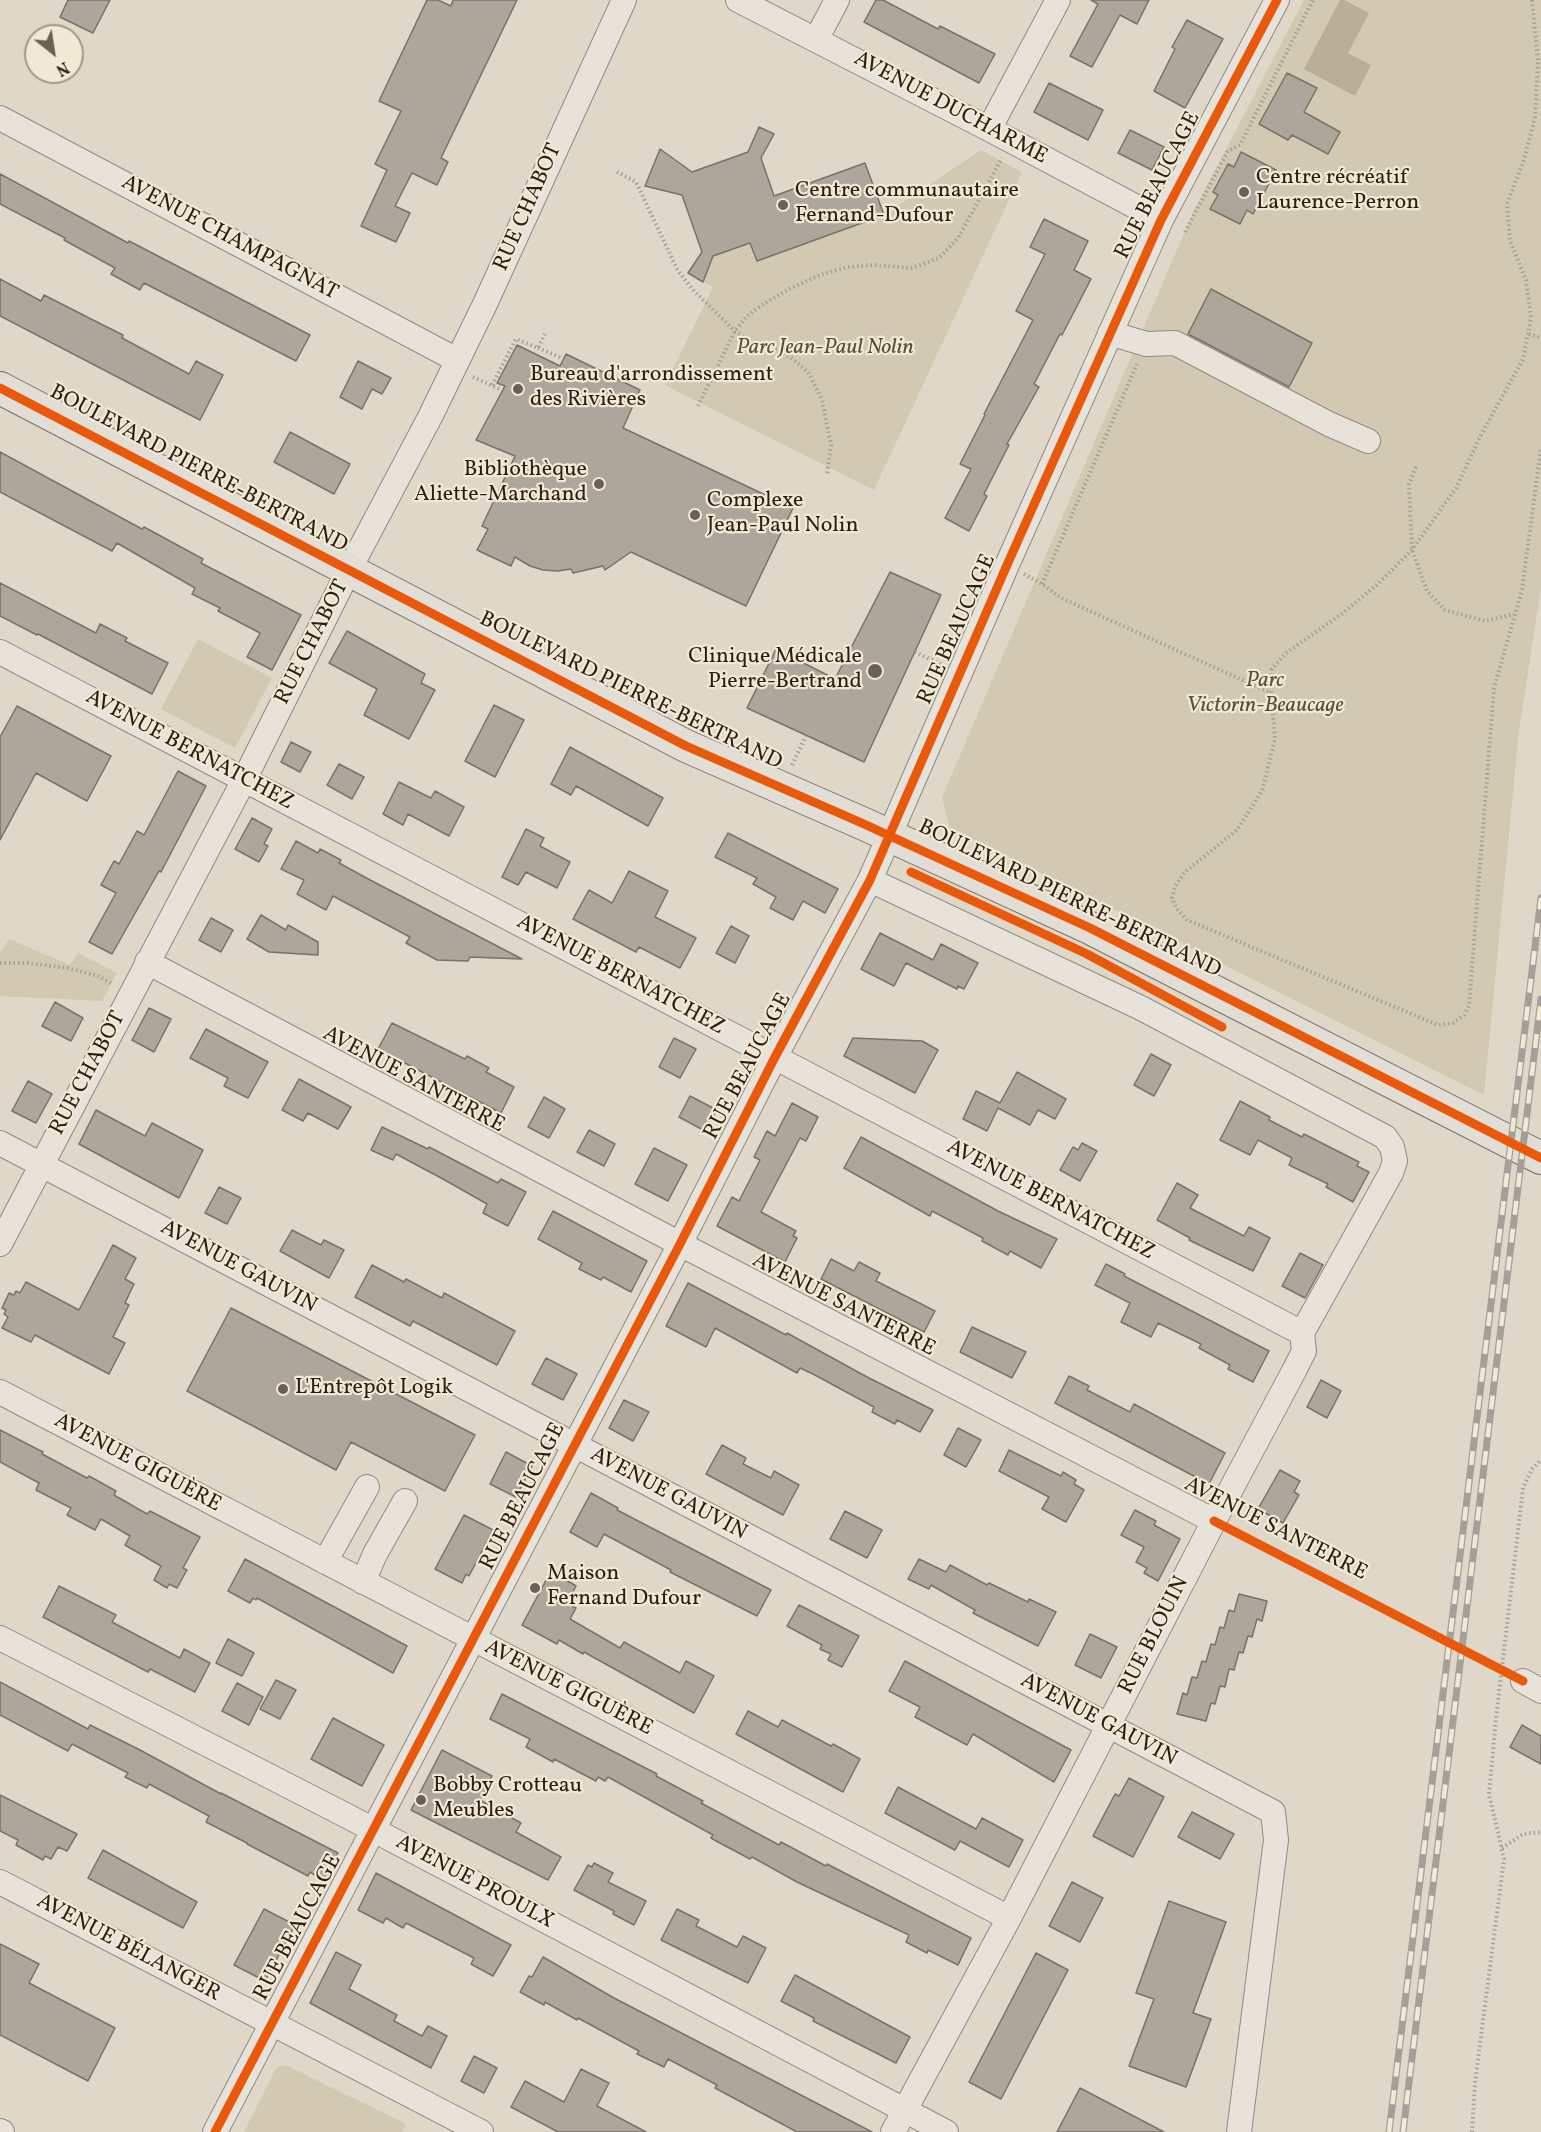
<!DOCTYPE html>
<html>
<head>
<meta charset="utf-8">
<style>
	body { margin:0 }
	#map { position:relative; width:1541px; height:2132px; overflow:hidden; background:#dfd8c8; font-family:Vollkorn,serif }
	canvas { display:block }
	.north { position:absolute; left:24px; top:24px; width:60px; height:60px; box-sizing:border-box; background:#f1e8d5; border:2px solid #a29887; border-radius:50%; rotate:150deg; font-size:16px; font-weight:700; line-height:24px; text-align:center; color:#2c1f11 }
	.north::after { content:''; display:block; margin:auto; width:21px; height:27px; background:#6b6051; clip-path:polygon(50% 0,100% 100%,50% 72%,0 100%) }
</style>
</head>
<body>
<div id="map">
<canvas width="1541" height="2132"></canvas>
<div class="north">N</div>
</div>
<script>
const g = document.querySelector('canvas').getContext('2d');
g.lineJoin = 'round';
function paint(path, color) { g.fillStyle = color; g.fill(path, 'evenodd'); }
const shape = rows => new Path2D(rows.map(r => 'M' + r).join(''));
function trace(path, color, width, dash) { g.strokeStyle = color; g.lineWidth = width; g.lineCap = dash ? 'butt' : 'round'; g.setLineDash(dash || []); g.stroke(path); }
function drawText(font, color, halo, rows, align = 'center') {
  g.font = font + ' Vollkorn,serif'; g.lineWidth = 4.5; g.setLineDash([]); g.textBaseline = 'middle'; g.strokeStyle = halo; g.fillStyle = color; for (const [text, x, y, turn = 0] of rows) {
    g.save(); g.translate(x, y); g.rotate((+turn || 0) * Math.PI / 180); g.textAlign = isNaN(turn) ? turn : align; if (halo) g.strokeText(text, 0, 0); g.fillText(text, 0, 0); g.restore();
  }
}
const green = shape([
	[1304,0,1541,0,1541,588,1519,731,1484,1095,949,827,942,797,1194,210],
	[981,150,1022,172,874,490,665,385,713,287,703,282,713,256,750,243,758,261,884,215],
	[198,639,272,678,235,748,161,709],
	[9,939,70,965,78,953,117,973,102,1001,0,996,0,953],
	[286,2065,406,2124,402,2132,244,2132,277,2067]
]);
const water = shape([
	[1340,0,1344,0,1369,13,1348,53,1371,65,1355,96,1304,69]
]);
const building = shape([
	[68,0,110,0,93,33,60,17,68,0],
	[427,0,438,0,451,6,453,0,517,0,441,158,448,162,437,185,412,173,395,206,410,213,396,242,361,226,387,170,375,164,401,111,379,101,427,0],
	[876,0,883,0,938,29,940,26,995,54,979,83,864,22,876,0],
	[1091,0,1149,0,1137,24,1120,15,1092,67,1070,56,1098,4,1091,0],
	[1187,20,1223,39,1185,108,1154,91,1175,49,1172,47,1187,20],
	[1287,73,1317,88,1304,112,1340,132,1328,154,1292,135,1288,140,1259,124,1287,73],
	[1049,83,1103,110,1088,140,1034,112,1049,83],
	[759,127,774,134,761,158,774,196,865,163,884,215,757,261,750,243,713,256,703,282,688,273,702,252,682,195,645,186,660,149,692,172,748,152,759,127],
	[1130,130,1164,147,1152,170,1118,153,1130,130],
	[1241,152,1276,170,1253,214,1247,210,1240,224,1210,209,1218,195,1213,192,1228,164,1234,167,1241,152],
	[0,174,128,243,129,241,310,335,296,361,144,283,140,290,111,274,115,268,64,240,65,238,0,204,0,174],
	[1044,219,1088,241,1074,270,1091,279,1062,335,1060,334,1034,384,1039,387,1007,444,1009,445,984,494,987,496,969,531,945,518,971,469,960,464,985,415,984,414,1033,320,1016,311,1045,254,1030,247,1044,219],
	[0,279,41,301,44,295,93,320,123,335,122,338,189,374,196,361,223,375,200,420,0,316,0,279],
	[1211,289,1312,343,1289,387,1188,334,1211,289],
	[517,345,560,366,566,354,640,390,623,428,793,508,746,606,631,552,605,570,603,566,573,573,571,569,558,571,543,570,530,566,515,557,511,566,477,550,488,529,482,526,515,456,476,440,505,386,497,383,517,345],
	[358,361,391,378,382,394,372,389,362,409,340,397,358,361],
	[290,432,350,464,334,494,274,462,290,432],
	[0,452,142,529,144,527,203,559,201,563,301,615,272,670,247,657,260,633,218,611,220,608,192,594,195,588,117,543,112,551,0,492,0,452],
	[890,572,941,595,864,762,747,708,776,649,835,679,890,572],
	[0,583,96,633,100,624,127,638,125,641,168,663,152,694,38,634,37,635,0,616,0,583],
	[347,631,425,674,421,683,435,690,409,739,364,715,377,689,329,663,347,631],
	[494,705,524,720,495,777,465,761,494,705],
	[17,706,111,756,87,801,36,773,0,840,0,737,17,706],
	[291,742,311,752,300,772,281,762,291,742],
	[570,747,663,798,648,826,576,786,571,795,551,784,570,747],
	[339,764,364,777,352,799,327,785,339,764],
	[178,771,206,786,161,872,159,871,112,954,89,942,116,893,101,885,114,861,119,864,137,831,144,835,178,771],
	[399,782,431,798,435,791,464,807,449,836,408,814,403,825,383,814,399,782],
	[252,818,272,829,264,844,268,846,259,862,235,849,252,818],
	[526,829,544,838,540,846,570,862,557,888,526,872,518,885,502,877,526,829],
	[728,833,838,889,825,913,803,901,793,920,770,908,776,897,753,884,757,878,715,857,728,833],
	[296,841,318,853,320,849,341,860,339,863,372,881,522,959,470,957,468,961,437,960,406,943,410,937,333,896,326,910,297,894,304,880,281,869,296,841],
	[629,871,668,891,655,917,696,938,680,968,639,947,636,952,573,919,589,890,612,903,629,871],
	[261,915,286,930,288,925,318,942,318,955,269,952,247,939,261,915],
	[211,918,233,930,221,952,199,940,211,918],
	[731,926,749,936,735,963,716,953,731,926],
	[880,933,933,960,941,944,978,963,964,989,958,986,957,989,906,963,894,986,861,969,880,933],
	[55,1002,83,1018,71,1041,42,1026,55,1002],
	[149,1008,171,1019,154,1052,132,1040,149,1008],
	[392,1023,465,1059,467,1056,489,1068,486,1072,514,1087,501,1113,378,1049,392,1023],
	[206,1029,268,1062,248,1098,224,1086,228,1078,190,1058,206,1029],
	[674,1038,696,1049,680,1078,659,1067,674,1038],
	[853,1038,922,1041,938,1050,915,1093,844,1056,853,1038],
	[1151,1054,1171,1065,1154,1096,1134,1085,1151,1054],
	[1017,1072,1066,1099,1055,1119,1038,1110,1030,1125,998,1108,987,1131,963,1119,976,1091,1000,1103,1017,1072],
	[299,1079,351,1107,338,1129,308,1113,303,1121,282,1110,299,1079],
	[28,1081,52,1094,36,1123,12,1111,28,1081],
	[690,1096,717,1110,705,1131,679,1117,690,1096],
	[544,1097,565,1109,549,1138,528,1127,544,1097],
	[1240,1101,1270,1117,1269,1120,1302,1137,1304,1134,1359,1162,1357,1166,1369,1172,1353,1202,1326,1187,1328,1184,1289,1165,1292,1158,1258,1140,1250,1155,1220,1140,1240,1101],
	[792,1103,818,1117,806,1141,800,1138,761,1212,796,1231,793,1236,797,1238,785,1262,717,1226,732,1197,739,1201,760,1160,754,1157,767,1131,775,1136,792,1103],
	[96,1110,145,1136,152,1123,203,1150,179,1198,79,1144,96,1110],
	[382,1127,428,1149,429,1147,498,1183,501,1179,526,1192,508,1226,483,1213,487,1204,443,1179,396,1154,393,1160,371,1150,382,1127],
	[589,1130,615,1144,604,1166,577,1152,589,1130],
	[861,1137,998,1211,1057,1239,1041,1268,1010,1251,1008,1255,982,1241,983,1238,932,1211,930,1216,844,1168,861,1137],
	[1082,1143,1097,1151,1080,1181,1060,1170,1073,1147,1078,1150,1082,1143],
	[654,1148,687,1165,668,1201,635,1184,654,1148],
	[1177,1183,1198,1195,1190,1208,1244,1236,1249,1227,1270,1238,1253,1271,1189,1240,1190,1238,1157,1220,1177,1183],
	[219,1187,241,1198,227,1224,205,1213,219,1187],
	[553,1211,647,1261,631,1292,603,1277,601,1280,579,1269,582,1263,538,1239,553,1211],
	[292,1230,321,1245,324,1240,344,1250,329,1278,280,1251,292,1230],
	[113,1245,136,1258,125,1279,134,1284,125,1303,129,1305,113,1337,125,1343,109,1374,35,1335,31,1342,2,1328,8,1317,4,1314,6,1310,2,1308,9,1293,14,1295,16,1291,20,1293,26,1282,79,1310,113,1245],
	[1300,1253,1323,1265,1305,1298,1282,1286,1300,1253],
	[831,1259,854,1271,859,1262,880,1273,876,1281,935,1311,924,1332,821,1279,831,1259],
	[1106,1264,1125,1274,1124,1276,1269,1351,1253,1382,1228,1369,1230,1365,1199,1348,1201,1344,1158,1323,1151,1337,1121,1322,1130,1303,1095,1285,1106,1264],
	[372,1265,404,1282,406,1279,442,1298,444,1293,515,1331,497,1365,413,1321,410,1326,355,1297,372,1265],
	[688,1283,786,1335,787,1333,867,1377,933,1410,920,1432,897,1420,895,1424,872,1412,874,1407,813,1374,800,1368,797,1373,715,1328,706,1347,666,1326,688,1283],
	[231,1308,475,1435,445,1491,351,1442,336,1470,187,1391,231,1308],
	[972,1327,1026,1352,1012,1378,960,1352,972,1327],
	[546,1358,577,1374,563,1400,532,1384,546,1358],
	[1069,1376,1089,1386,1087,1390,1130,1412,1134,1404,1225,1453,1209,1484,1055,1403,1069,1376],
	[1321,1380,1341,1391,1327,1418,1307,1407,1321,1380],
	[624,1400,649,1412,633,1441,609,1428,624,1400],
	[958,1428,981,1440,966,1467,944,1455,958,1428],
	[0,1430,43,1452,42,1454,87,1478,89,1476,116,1491,114,1495,147,1514,150,1511,200,1537,183,1568,187,1570,177,1588,169,1584,167,1588,154,1580,161,1566,125,1545,130,1536,101,1519,95,1530,67,1515,71,1508,36,1490,39,1483,0,1462,0,1430],
	[722,1445,746,1458,743,1464,771,1478,774,1471,799,1485,783,1515,706,1474,722,1445],
	[1009,1450,1061,1476,1063,1472,1076,1480,1074,1484,1084,1490,1066,1522,1042,1509,1049,1497,999,1471,1009,1450],
	[506,1452,532,1466,516,1497,490,1484,506,1452],
	[1280,1470,1300,1481,1294,1492,1299,1495,1283,1523,1258,1509,1280,1470],
	[591,1493,618,1508,617,1510,771,1590,757,1616,670,1572,671,1570,604,1534,597,1547,570,1532,591,1493],
	[1135,1510,1156,1521,1154,1525,1180,1539,1158,1581,1144,1573,1147,1568,1136,1562,1144,1547,1121,1535,1135,1510],
	[845,1511,882,1530,867,1558,830,1539,845,1511],
	[464,1515,493,1530,469,1576,466,1574,462,1583,435,1569,464,1515],
	[245,1559,407,1646,393,1673,257,1598,256,1600,253,1598,250,1603,228,1591,245,1559],
	[919,1559,946,1572,950,1565,987,1585,989,1583,1028,1602,1029,1599,1056,1612,1038,1646,973,1613,975,1610,931,1585,929,1589,908,1579,919,1559],
	[551,1571,576,1586,567,1603,576,1608,570,1619,620,1648,624,1642,680,1673,686,1661,714,1676,694,1713,584,1652,583,1654,559,1640,557,1644,522,1625,551,1571],
	[59,1586,116,1615,112,1622,180,1658,184,1649,210,1663,195,1692,150,1669,148,1672,43,1617,59,1586],
	[1239,1594,1267,1601,1262,1621,1257,1619,1252,1637,1248,1636,1243,1653,1239,1652,1234,1670,1229,1669,1225,1687,1220,1686,1215,1704,1211,1703,1206,1721,1177,1714,1183,1693,1187,1695,1192,1677,1197,1678,1202,1661,1206,1662,1211,1644,1215,1645,1220,1627,1224,1628,1229,1610,1234,1612,1239,1594],
	[799,1605,859,1636,842,1667,828,1660,831,1654,820,1649,822,1645,787,1626,799,1605],
	[1090,1634,1117,1647,1101,1678,1075,1665,1090,1634],
	[228,1639,254,1653,242,1676,216,1663,228,1639],
	[905,1661,1071,1750,1054,1782,973,1734,967,1745,915,1717,920,1707,889,1691,905,1661],
	[276,1680,296,1690,280,1719,260,1709,276,1680],
	[0,1682,88,1729,90,1725,140,1750,221,1794,221,1793,338,1853,323,1880,310,1872,308,1876,247,1844,247,1843,206,1822,209,1816,149,1784,147,1788,125,1777,128,1773,72,1744,68,1751,0,1715,0,1682],
	[237,1683,263,1697,249,1725,222,1711,237,1683],
	[502,1694,657,1774,656,1776,703,1801,701,1803,779,1845,781,1842,826,1866,827,1864,971,1938,958,1965,928,1950,927,1953,906,1942,909,1935,797,1882,752,1857,750,1859,718,1842,711,1838,713,1835,608,1777,605,1781,598,1777,596,1781,554,1759,553,1762,526,1747,530,1739,490,1719,502,1694],
	[748,1711,778,1727,782,1720,831,1746,833,1744,860,1759,843,1792,736,1734,748,1711],
	[333,1718,384,1745,362,1786,311,1759,333,1718],
	[1522,1725,1541,1736,1541,1764,1510,1747,1522,1725],
	[442,1750,492,1776,480,1800,521,1823,516,1832,561,1857,548,1880,411,1810,442,1750],
	[1129,1778,1164,1797,1133,1857,1093,1836,1115,1794,1119,1796,1129,1778],
	[898,1787,976,1829,982,1818,1023,1840,1009,1867,960,1841,955,1850,885,1813,898,1787],
	[0,1795,77,1834,67,1851,58,1847,51,1859,45,1856,43,1860,16,1845,18,1840,0,1831,0,1795],
	[1192,1812,1234,1834,1220,1859,1178,1837,1192,1812],
	[103,1850,197,1902,183,1928,88,1878,103,1850],
	[594,1863,613,1873,608,1882,646,1901,634,1925,613,1914,614,1911,574,1890,588,1865,592,1867,594,1863],
	[376,1873,511,1945,493,1976,471,1964,474,1958,406,1923,403,1928,386,1918,383,1923,358,1910,376,1873],
	[1072,1882,1103,1898,1080,1942,1049,1926,1072,1882],
	[1169,1901,1226,1922,1193,2013,1211,2019,1186,2087,1129,2066,1154,1999,1136,1993,1169,1901],
	[264,1909,295,1925,265,1981,234,1965,264,1909],
	[677,1909,699,1920,696,1926,737,1947,743,1936,766,1948,748,1983,661,1940,677,1909],
	[0,1944,39,1964,29,1983,115,2028,88,2081,0,2035,0,1944],
	[336,1952,361,1965,349,1989,397,2015,394,2021,422,2036,428,2026,447,2036,431,2068,310,2003,336,1952],
	[1036,1953,1068,1970,1001,2099,969,2082,1036,1953],
	[543,1957,614,1998,872,2132,797,2132,715,2088,717,2085,668,2059,664,2067,637,2054,639,2051,578,2018,577,2020,545,2002,544,2005,520,1992,529,1976,532,1977,543,1957],
	[795,1975,910,2037,896,2063,813,2021,814,2018,781,2001,795,1975],
	[474,2056,497,2068,484,2093,461,2081,474,2056],
	[581,2069,609,2083,597,2106,646,2132,558,2132,511,2107,525,2081,564,2102,581,2069],
	[1080,2088,1164,2132,1057,2132,1080,2088]
]);
const path = shape([
	[1532,0,1538,60,1535,117,1524,160,1507,204,1510,241,1526,280,1531,318,1523,359,1481,435,1456,488,1412,550,1379,583,1343,613,1286,653,1272,669,1271,693,1275,739,1262,791,1237,830,1185,872,1175,886,1172,898,1176,908,1187,920,1438,1025,1453,1023,1464,1015,1469,1006,1494,688,1522,590,1541,448],
	[617,172,636,182,678,271,695,292,735,331,752,342,771,347,790,357,808,372,822,400,831,445,827,474],
	[1185,232,1228,151,1240,145,1313,0],
	[1529,334,1541,338],
	[538,348,562,358],
	[473,377,502,390],
	[492,385,516,339,538,348,545,334],
	[698,406,735,331,746,317,762,305,789,289,820,275,848,267,874,265,911,268,939,258,958,238,1002,158],
	[1416,467,1409,484,1412,550,1427,591,1445,610,1485,621,1514,614],
	[1024,574,1042,584,1061,598,1271,693],
	[1042,584,1137,364],
	[915,652,942,665],
	[792,765,806,736],
	[0,963,28,963,67,968,98,976,112,984],
	[1502,1848,1523,1834,1541,1832],
	[1472,2132,1475,2083,1504,1859,1489,1794,1496,1719,1523,1488,1532,1469,1541,1460]
]);
const minor = shape([
	[738,0,989,129,1161,220],
	[816,40,837,0],
	[0,118,457,360],
	[989,129,1058,0],
	[1110,333,1146,344,1175,343,1329,424,1368,441],
	[0,652,1302,1333],
	[870,880,1141,1008,1385,1137,1392,1147,1395,1161,1391,1173,1302,1333,1304,1351,1295,1369,1214,1521,1009,1918,893,2132],
	[147,962,680,1244,1214,1521],
	[0,1143,1273,1812,1276,1840,1239,2132],
	[0,1244,244,780,349,570,430,417,485,304,624,0],
	[0,1392,1009,1918],
	[325,1562,367,1487],
	[363,1582,375,1554,405,1501],
	[0,1638,351,1818,946,2132],
	[1523,1681,1541,1691],
	[0,1882,481,2132],
	[0,2131,2,2132],
	[215,2132,680,1244,775,1057,870,880,1007,565,1161,220,1277,0]
]);
const major = shape([
	[0,388,686,746,864,824,1090,928,1541,1158]
]);
const rail = shape([
	[1389,2132,1541,898],
	[1403,2132,1541,999]
]);
const cycleway = shape([
	[0,388,686,746,864,824,1090,928,1541,1158],
	[911,872,1087,954,1222,1027],
	[1214,1521,1523,1681],
	[215,2132,680,1244,775,1057,870,880,1007,565,1161,220,1277,0]
]);
const markers = [
	[1244,192,6,"#6b6051"],
	[783,205,6,"#6b6051"],
	[518,389,6,"#6b6051"],
	[599,484,6,"#6b6051"],
	[695,515,6,"#6b6051"],
	[875,671,8,"#6b6051"],
	[283,1389,6,"#6b6051"],
	[535,1588,6,"#6b6051"],
	[421,1800,6,"#6b6051"]
];
const streetNames = [
	["AVENUE DUCHARME",950,109,28],
	["RUE BEAUCAGE",1159,186,-63],
	["RUE CHABOT",529,208,-66],
	["AVENUE CHAMPAGNAT",229,239,28],
	["BOULEVARD PIERRE-BERTRAND",198,470,28],
	["RUE BEAUCAGE",958,630,-66],
	["RUE CHABOT",313,643,-63],
	["BOULEVARD PIERRE-BERTRAND",630,692,26],
	["AVENUE BERNATCHEZ",189,751,28],
	["BOULEVARD PIERRE-BERTRAND",1069,900,26],
	["AVENUE BERNATCHEZ",620,976,28],
	["RUE BEAUCAGE",749,1067,-62],
	["RUE CHABOT",89,1074,-62],
	["AVENUE SANTERRE",413,1081,28],
	["AVENUE BERNATCHEZ",1050,1201,28],
	["AVENUE GAUVIN",238,1268,28],
	["AVENUE SANTERRE",843,1306,27],
	["AVENUE GIGUÈRE",137,1464,28],
	["AVENUE GAUVIN",668,1495,28],
	["RUE BEAUCAGE",524,1497,-63],
	["AVENUE SANTERRE",1275,1530,27],
	["RUE BLOUIN",1155,1636,-63],
	["AVENUE GIGUÈRE",568,1689,27],
	["AVENUE GAUVIN",1098,1721,28],
	["AVENUE PROULX",474,1883,28],
	["RUE BEAUCAGE",299,1928,-62],
	["AVENUE BÉLANGER",128,1949,28]
];
const poiNames = [
	["Centre récréatif",1256,179],
	["Laurence-Perron",1256,204],
	["Centre communautaire",795,192],
	["Fernand-Dufour",795,217],
	["Bureau d'arrondissement",530,376],
	["des Rivières",530,401],
	["Bibliothèque",587,471,"right"],
	["Aliette-Marchand",587,496,"right"],
	["Complexe",707,502],
	["Jean-Paul Nolin",707,527],
	["Clinique Médicale",862,658,"right"],
	["Pierre-Bertrand",862,683,"right"],
	["L'Entrepôt Logik",295,1389],
	["Maison",547,1575],
	["Fernand Dufour",547,1600],
	["Bobby Crotteau",433,1787],
	["Meubles",433,1812]
];
const parkNames = [
	["Parc Jean-Paul Nolin",825,349],
	["Parc",1265,682],
	["Victorin-Beaucage",1265,707]
];
paint(green, '#d3c9b3');
paint(water, '#b9ae98');
paint(building, '#aca69b');
trace(building, '#787268', 1.5);
trace(minor, '#918b80', 26);
trace(major, '#787268', 34);
trace(path, '#a4a098', 4, [1.5, 3]);
trace(minor, '#e7e3db', 24);
trace(major, '#e2ded5', 32);
trace(rail, '#a4a098', 7);
trace(rail, '#f1e8d5', 4.5, [14]);
trace(cycleway, '#e8590c', 9);
for (const [x, y, r, color] of markers) { const dot = new Path2D(); dot.arc(x, y, r, 0, 2 * Math.PI); g.fillStyle = color; g.fill(dot); trace(dot, '#f1e8d5', 2); }
drawText('22px', '#2c1f11', '#f1e8d5', streetNames);
drawText('22px', '#2c1f11', '#f1e8d5', poiNames, 'left');
drawText('italic 22px', '#5b4e3c', '#f1e8d5', parkNames);
</script>
</body>
</html>
